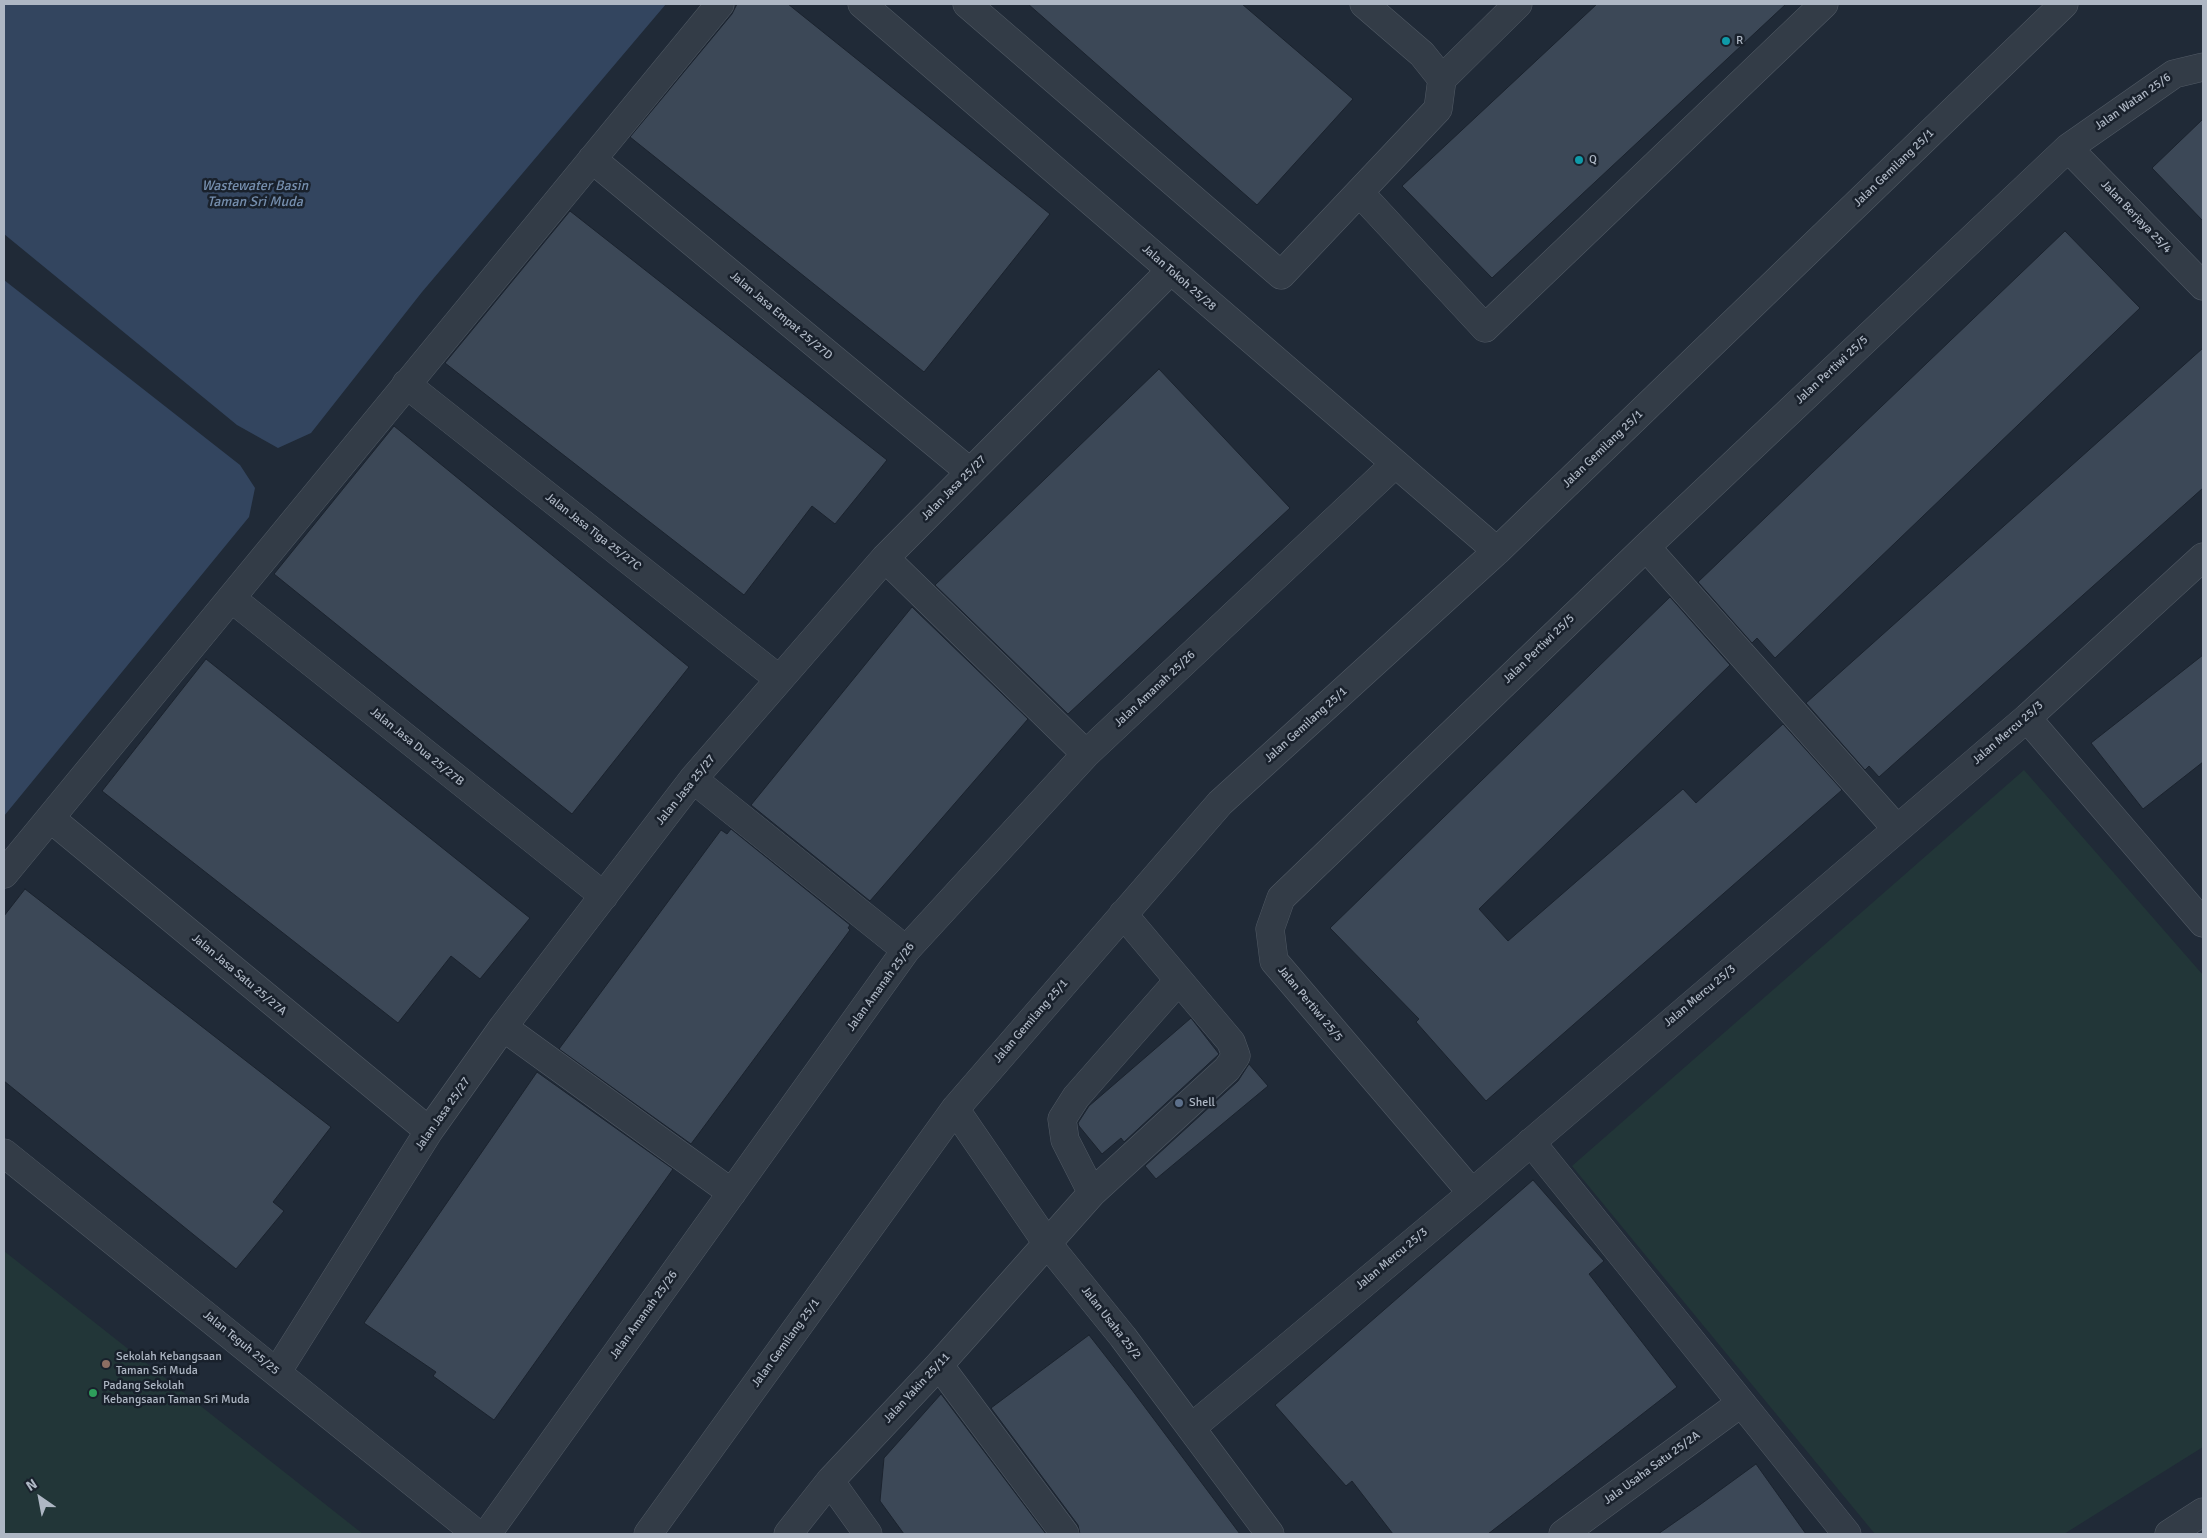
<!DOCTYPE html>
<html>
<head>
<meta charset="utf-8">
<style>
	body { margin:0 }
	#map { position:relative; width:2207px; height:1538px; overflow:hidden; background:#202a37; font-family:Signika,sans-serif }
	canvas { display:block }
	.frame { position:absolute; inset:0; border:5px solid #aeb7c4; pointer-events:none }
	.north { position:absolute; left:15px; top:1473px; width:50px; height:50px; -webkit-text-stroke:4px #19212c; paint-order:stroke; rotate:327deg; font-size:14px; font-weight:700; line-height:20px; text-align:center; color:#aeb7c4 }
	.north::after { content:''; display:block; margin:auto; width:18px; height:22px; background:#aeb7c4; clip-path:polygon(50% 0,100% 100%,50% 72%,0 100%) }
</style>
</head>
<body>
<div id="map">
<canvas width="2207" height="1538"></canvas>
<div class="frame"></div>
<div class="north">N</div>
</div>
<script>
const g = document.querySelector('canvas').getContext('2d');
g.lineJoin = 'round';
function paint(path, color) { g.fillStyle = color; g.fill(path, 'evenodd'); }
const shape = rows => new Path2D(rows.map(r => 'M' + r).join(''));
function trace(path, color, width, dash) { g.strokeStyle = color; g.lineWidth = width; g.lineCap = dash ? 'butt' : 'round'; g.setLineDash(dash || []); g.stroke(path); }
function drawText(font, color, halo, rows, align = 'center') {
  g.font = font + ' Signika,sans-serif'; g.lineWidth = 5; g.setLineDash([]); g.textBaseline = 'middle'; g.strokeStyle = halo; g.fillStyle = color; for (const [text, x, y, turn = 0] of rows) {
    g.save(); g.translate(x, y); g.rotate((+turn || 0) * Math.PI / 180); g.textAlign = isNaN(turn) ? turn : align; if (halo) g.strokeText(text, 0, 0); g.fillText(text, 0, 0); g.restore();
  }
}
const green = shape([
	[2024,770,2203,975,2203,1447,2064,1534,1875,1534,1572,1166],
	[4,1251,363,1534,4,1534]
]);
const water = shape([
	[4,4,666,4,422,292,311,433,278,448,237,425,4,234],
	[4,280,240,465,255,488,249,517,4,816]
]);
const building = shape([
	[737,4,788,4,1050,214,924,372,630,137,732,14,737,4],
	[1028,4,1242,4,1353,99,1257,205,1028,4],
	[1597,4,1786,4,1492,278,1402,186,1597,4],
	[2203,119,2203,221,2152,168,2203,119],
	[570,211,887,460,835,524,812,506,744,595,445,363,570,211],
	[2065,231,2140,308,1775,658,1757,638,1752,643,1698,582,2065,231],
	[2203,348,2203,488,1879,777,1869,766,1865,770,1806,703,2203,348],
	[1159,369,1290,508,1068,714,935,585,1159,369],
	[394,426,689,667,572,814,274,574,394,426],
	[1670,597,1730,665,1479,909,1508,941,1683,789,1696,803,1783,724,1842,790,1486,1101,1416,1022,1419,1019,1330,928,1670,597],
	[912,607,1028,719,870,901,751,805,912,607],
	[2203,655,2203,762,2143,809,2091,743,2203,655],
	[206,659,530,918,480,979,451,956,398,1023,102,791,206,659],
	[731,829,850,925,848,928,850,930,691,1144,559,1049,721,830,727,834,731,829],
	[25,889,331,1127,273,1202,284,1211,236,1269,4,1081,4,916,25,889],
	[1191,1018,1219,1054,1124,1142,1121,1138,1102,1154,1079,1126,1078,1123,1089,1106,1191,1018],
	[1249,1064,1268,1086,1156,1179,1145,1166,1238,1081,1249,1064],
	[537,1072,673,1169,494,1420,433,1376,436,1372,364,1323,537,1072],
	[1533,1180,1604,1261,1589,1274,1677,1387,1488,1534,1393,1534,1352,1481,1346,1486,1275,1405,1533,1180],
	[1089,1335,1132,1390,1240,1534,1080,1534,1078,1525,991,1408,1089,1335],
	[941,1394,1046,1534,904,1534,880,1501,884,1458,941,1394],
	[1756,1464,1806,1534,1658,1534,1701,1504,1756,1464]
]);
const minor = shape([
	[862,4,1497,551],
	[967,4,1281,275,1438,109,1442,79,1518,4],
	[1364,4,1422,54,1442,79],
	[2068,148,2203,286],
	[592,159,970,472],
	[1360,193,1485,328,1824,4],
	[406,384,779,679],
	[1646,547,1897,829],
	[885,558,1086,754],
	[231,598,604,896],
	[2027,718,2203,923],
	[693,779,906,950],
	[50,818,429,1131],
	[4,874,720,4],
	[503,1027,732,1193],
	[955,1109,1047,1243,1123,1337,1270,1534],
	[1531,1142,1847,1534],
	[4,1153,477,1534],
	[1092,1193,1065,1140,1062,1119,1076,1097,1178,981],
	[1472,1193,1274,961,1270,929,1281,898,1646,547,2068,148,2174,74,2203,67],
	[939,1365,1065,1534],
	[277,1372,429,1131,503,1027,693,779,885,558,1171,270],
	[1191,1428,1472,1193,2027,718,2203,557],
	[830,1481,868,1534],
	[487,1534,906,950,1086,754,1395,464],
	[648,1534,955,1109,1220,803,1497,551,2064,4],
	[788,1534,830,1481,939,1365,1092,1193,1227,1069,1236,1056,1231,1042,1123,914],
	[1563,1534,1741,1403],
	[2169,1534,2203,1512]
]);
const markers = [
	[1726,41,5,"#0f9aa8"],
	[1579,160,5,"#0f9aa8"],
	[1179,1103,5,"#5c6f8a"],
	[106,1364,5,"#8d6e63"],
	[93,1393,5,"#2e9e5b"]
];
const poiNames = [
	["R",1736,41],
	["Q",1589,160],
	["Shell",1189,1103],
	["Sekolah Kebangsaan",116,1357],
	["Taman Sri Muda",116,1371],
	["Padang Sekolah",103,1386],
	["Kebangsaan Taman Sri Muda",103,1400]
];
const streetNames = [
	["Jalan Watan 25/6",2133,102,-35],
	["Jalan Gemilang 25/1",1894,168,-44],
	["Jalan Berjaya 25/4",2136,217,46],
	["Jalan Tokoh 25/28",1179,278,41],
	["Jalan Jasa Empat 25/27D",781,316,40],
	["Jalan Pertiwi 25/5",1832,370,-43],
	["Jalan Gemilang 25/1",1603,449,-44],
	["Jalan Jasa 25/27",954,488,-45],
	["Jalan Jasa Tiga 25/27C",593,532,38],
	["Jalan Pertiwi 25/5",1539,649,-44],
	["Jalan Amanah 25/26",1155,689,-43],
	["Jalan Gemilang 25/1",1306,725,-42],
	["Jalan Mercu 25/3",2008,733,-41],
	["Jalan Jasa Dua 25/27B",417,747,39],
	["Jalan Jasa 25/27",686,790,-51],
	["Jalan Jasa Satu 25/27A",239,975,40],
	["Jalan Amanah 25/26",881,987,-54],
	["Jalan Mercu 25/3",1700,996,-40],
	["Jalan Pertiwi 25/5",1310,1004,50],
	["Jalan Gemilang 25/1",1031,1021,-49],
	["Jalan Jasa 25/27",443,1114,-55],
	["Jalan Mercu 25/3",1392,1259,-40],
	["Jalan Amanah 25/26",644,1315,-54],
	["Jalan Usaha 25/2",1111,1323,52],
	["Jalan Teguh 25/25",241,1343,39],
	["Jalan Gemilang 25/1",786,1343,-54],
	["Jalan Yakin 25/11",917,1388,-47],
	["Jala Usaha Satu 25/2A",1652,1468,-36]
];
const waterNames = [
	["Wastewater Basin",255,186],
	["Taman Sri Muda",255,202]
];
paint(green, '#223638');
paint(water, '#33455f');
paint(building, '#3c4857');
trace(building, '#1b232e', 1);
trace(minor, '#515a65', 29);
trace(minor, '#333c47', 28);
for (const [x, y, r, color] of markers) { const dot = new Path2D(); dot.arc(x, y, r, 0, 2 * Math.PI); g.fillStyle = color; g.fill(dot); trace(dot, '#19212c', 2); }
drawText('12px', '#aeb7c4', '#19212c', poiNames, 'left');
drawText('12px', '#aeb7c4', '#19212c', streetNames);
drawText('italic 14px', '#758ead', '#19212c', waterNames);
</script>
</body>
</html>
